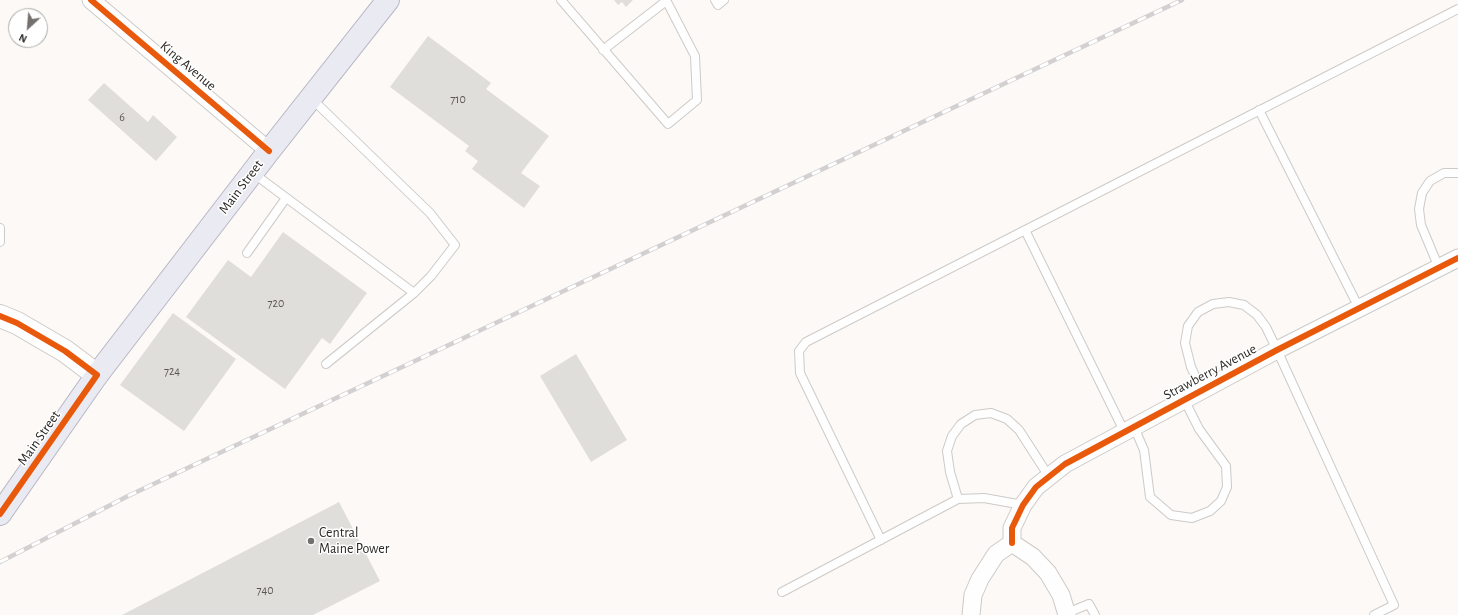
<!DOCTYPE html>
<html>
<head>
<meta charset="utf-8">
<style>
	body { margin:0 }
	#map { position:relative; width:1458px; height:615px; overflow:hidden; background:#fcf9f6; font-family:"Alegreya Sans",sans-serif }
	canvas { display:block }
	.north { position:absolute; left:8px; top:8px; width:40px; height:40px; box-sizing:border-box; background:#fff; border:1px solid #aaa9a7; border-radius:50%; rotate:206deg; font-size:11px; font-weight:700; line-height:16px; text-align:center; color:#2a2724 }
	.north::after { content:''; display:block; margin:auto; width:14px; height:18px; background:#74706e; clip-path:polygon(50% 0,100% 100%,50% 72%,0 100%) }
</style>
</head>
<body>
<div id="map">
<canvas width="1458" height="615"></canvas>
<div class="north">N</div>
</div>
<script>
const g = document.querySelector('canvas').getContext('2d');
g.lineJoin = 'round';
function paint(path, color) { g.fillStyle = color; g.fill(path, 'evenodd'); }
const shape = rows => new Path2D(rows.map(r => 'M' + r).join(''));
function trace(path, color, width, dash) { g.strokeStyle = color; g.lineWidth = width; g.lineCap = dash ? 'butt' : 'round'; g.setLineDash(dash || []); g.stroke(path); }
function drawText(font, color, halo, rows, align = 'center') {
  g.font = font + ' "Alegreya Sans",sans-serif'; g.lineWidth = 3; g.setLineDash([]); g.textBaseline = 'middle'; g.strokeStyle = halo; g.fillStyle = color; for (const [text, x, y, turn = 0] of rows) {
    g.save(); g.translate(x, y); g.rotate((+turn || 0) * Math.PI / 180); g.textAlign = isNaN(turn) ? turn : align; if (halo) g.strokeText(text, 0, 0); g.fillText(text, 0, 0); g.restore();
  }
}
const building = shape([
	[614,0,633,0,626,7,622,2,618,5],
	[428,36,491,83,486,89,549,136,521,173,540,186,524,208,472,169,478,161,465,151,469,146,390,87],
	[104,83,148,122,153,115,177,137,156,161,88,100],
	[283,232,367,293,330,344,322,338,285,389,186,317,228,260,251,277],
	[173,313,236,359,184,431,120,385],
	[576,354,627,440,591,462,540,376],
	[339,502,380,581,313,615,122,615]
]);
const service = shape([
	[561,0,668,124,697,100,695,56,666,0],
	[715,0,718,5,724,0],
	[603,50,666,1],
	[1259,110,1359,308],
	[253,173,414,293,431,276,455,245,430,213,311,98],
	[0,228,0,242],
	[1025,230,1124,431],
	[247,253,286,198],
	[1439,268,1421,225,1419,209,1422,193,1430,181,1444,173,1458,173],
	[326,364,414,293],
	[1202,390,1191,367,1185,343,1188,326,1198,312,1213,304,1229,302,1244,305,1257,315,1266,327,1277,350,1394,605,1374,615],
	[1134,427,1144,450,1150,497,1171,515,1192,518,1210,511,1221,501,1227,487,1226,466,1199,429,1184,399],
	[958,499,950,472,947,451,952,436,961,424,975,415,991,413,1007,419,1019,430,1048,475],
	[881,540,800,373,799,351,806,342,1458,9],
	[782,592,958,499,984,498,1023,505],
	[1067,613,1089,604,1095,615]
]);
const minor = shape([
	[91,0,269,151],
	[1012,543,1012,528,1023,505,1036,487,1065,464,1277,350,1458,258],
	[971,615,973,595,980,579,996,554,1012,543,1033,557,1048,573,1061,595,1067,615]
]);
const secondary = shape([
	[0,316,17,323,65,351,97,375]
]);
const trunk = shape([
	[0,514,97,375,269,151,388,0]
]);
const rail = shape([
	[0,562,128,496,1182,0]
]);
const cycleway = shape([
	[91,0,269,151],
	[0,316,17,323,65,351,97,375,0,514],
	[1012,543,1012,528,1023,505,1036,487,1065,464,1277,350,1458,258]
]);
const markers = [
	[311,541,4,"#74706e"]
];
const numberNames = [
	["710",458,99],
	["6",122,117],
	["720",276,303],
	["724",172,371],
	["740",265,590]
];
const streetNames = [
	["King Avenue",188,66,40],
	["Main Street",241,187,-53],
	["Strawberry Avenue",1210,372,-28],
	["Main Street",39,438,-55]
];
const poiNames = [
	["Central",319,533],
	["Maine Power",319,549]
];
paint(building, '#e0dedb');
trace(service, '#cdcac7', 10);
trace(minor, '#cdcac7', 19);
trace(secondary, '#cdcac7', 24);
trace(trunk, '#b9b6c3', 24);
trace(service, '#fffefe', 8);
trace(minor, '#fffefe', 17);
trace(secondary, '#fffefe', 22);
trace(trunk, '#eaeaf3', 22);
trace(rail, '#d2d0d0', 4.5);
trace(rail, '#fff', 3, [9]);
trace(cycleway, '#e8590c', 6);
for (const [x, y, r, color] of markers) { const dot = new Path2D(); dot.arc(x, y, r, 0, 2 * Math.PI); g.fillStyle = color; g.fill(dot); trace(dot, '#fff', 1.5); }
drawText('12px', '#585552', null, numberNames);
drawText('14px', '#2a2724', '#fff', streetNames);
drawText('14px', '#2a2724', '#fff', poiNames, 'left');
</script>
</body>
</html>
